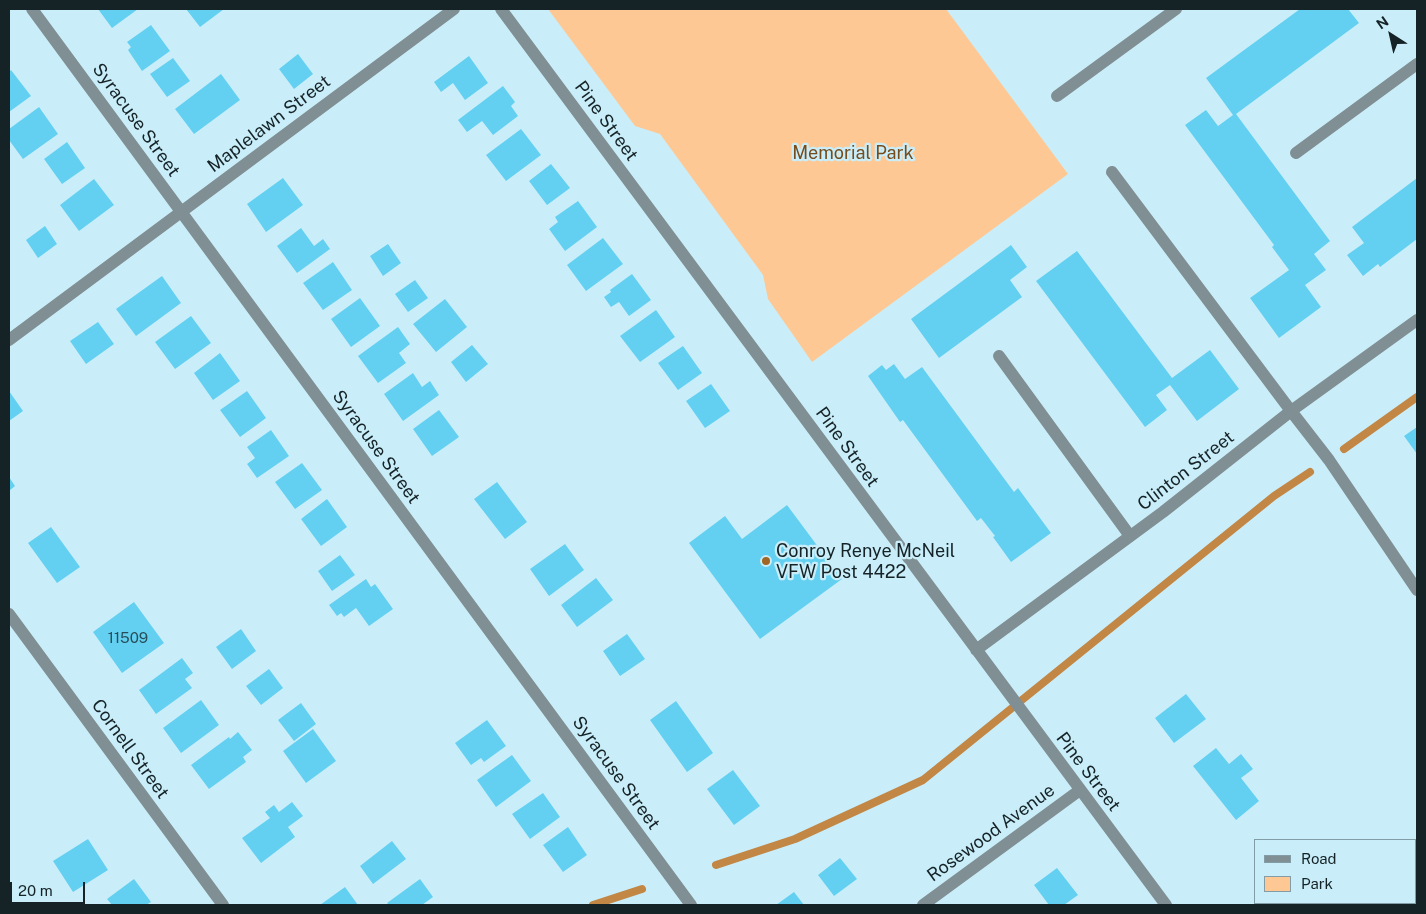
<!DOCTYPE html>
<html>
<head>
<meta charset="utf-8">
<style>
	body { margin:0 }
	#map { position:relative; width:1426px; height:914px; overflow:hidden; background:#caeef9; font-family:"Public Sans",sans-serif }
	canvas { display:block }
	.frame { position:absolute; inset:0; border:10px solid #152327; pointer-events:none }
	.legend { position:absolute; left:1254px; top:839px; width:162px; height:65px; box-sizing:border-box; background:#caeef9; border:1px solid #829da5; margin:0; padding:6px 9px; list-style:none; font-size:15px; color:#152327 }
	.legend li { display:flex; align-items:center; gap:10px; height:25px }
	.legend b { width:25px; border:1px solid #829da5 }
	.north { position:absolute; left:1366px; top:10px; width:50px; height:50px; -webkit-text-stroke:4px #caeef9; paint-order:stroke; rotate:325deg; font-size:14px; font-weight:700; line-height:20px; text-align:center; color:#152327 }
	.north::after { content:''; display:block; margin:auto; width:18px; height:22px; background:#152327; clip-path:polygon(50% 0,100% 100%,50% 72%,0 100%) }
	.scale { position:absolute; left:10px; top:882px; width:75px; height:22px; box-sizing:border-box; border:2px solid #152327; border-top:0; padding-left:6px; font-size:15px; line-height:18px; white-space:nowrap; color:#152327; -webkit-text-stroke:4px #caeef9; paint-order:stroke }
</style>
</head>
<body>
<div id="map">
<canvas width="1426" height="914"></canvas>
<div class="frame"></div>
<ul class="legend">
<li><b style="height:6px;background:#808f93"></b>Road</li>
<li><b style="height:14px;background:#fec894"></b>Park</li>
</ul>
<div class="north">N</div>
<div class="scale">20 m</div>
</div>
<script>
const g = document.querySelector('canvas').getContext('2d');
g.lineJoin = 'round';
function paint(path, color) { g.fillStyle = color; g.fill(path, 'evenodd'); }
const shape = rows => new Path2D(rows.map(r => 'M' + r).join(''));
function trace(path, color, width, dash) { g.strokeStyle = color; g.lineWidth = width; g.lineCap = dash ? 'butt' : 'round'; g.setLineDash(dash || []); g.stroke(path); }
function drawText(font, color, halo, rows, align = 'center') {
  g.font = font + ' "Public Sans",sans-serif'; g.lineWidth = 4.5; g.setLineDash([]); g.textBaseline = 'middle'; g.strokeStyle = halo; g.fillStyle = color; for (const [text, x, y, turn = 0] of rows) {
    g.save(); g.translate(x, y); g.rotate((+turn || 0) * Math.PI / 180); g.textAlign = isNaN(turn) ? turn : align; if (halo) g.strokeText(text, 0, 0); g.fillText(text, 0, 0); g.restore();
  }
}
const green = shape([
	[548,9,946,9,1068,174,812,362,768,299,763,275,660,134,635,126]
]);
const stream = shape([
	[1344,449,1417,397],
	[716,865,795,839,923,780,1274,496,1310,472],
	[593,905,642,889]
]);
const building = shape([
	[98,9,138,9,112,28],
	[186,9,224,9,200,27],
	[1300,9,1348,9,1359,23,1236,114,1330,241,1314,254,1326,270,1305,285,1321,307,1279,338,1250,298,1289,270,1272,247,1274,245,1185,125,1206,110,1218,126,1233,115,1206,78],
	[151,25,170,51,142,71,128,50,131,47,127,42],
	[298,54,313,74,294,89,279,69],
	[469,56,488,83,465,100,453,83,441,92,434,82],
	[173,58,190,81,167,97,150,74],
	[11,70,31,96,9,112,9,72],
	[221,74,240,100,194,134,175,109],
	[503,86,515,102,511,106,518,116,493,135,482,121,467,132,458,120],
	[39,107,58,134,23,159,9,140,9,129],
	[521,129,541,155,506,181,486,155],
	[67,142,85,168,62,184,44,159],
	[551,164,570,188,547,205,529,181],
	[283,178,303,205,266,232,247,204],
	[1417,178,1417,239,1380,267,1378,264,1363,276,1347,255,1364,243,1352,227],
	[94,179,114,205,79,231,60,205],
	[578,201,597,227,565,251,549,229,558,222,555,217],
	[45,226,57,244,38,258,26,240],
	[301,228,314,246,323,239,330,249,297,273,277,246],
	[603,238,623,264,586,291,567,265],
	[388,244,401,263,383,276,370,256],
	[1011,245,1027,267,1010,280,1022,297,939,358,911,319],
	[1077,251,1172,378,1210,350,1239,389,1197,421,1170,385,1156,395,1167,410,1145,427,1036,281],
	[333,262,352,290,323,310,303,283],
	[632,274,651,300,629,316,619,302,611,307,604,297,611,292,610,290],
	[162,276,181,303,136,336,116,309],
	[415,280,428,298,408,312,395,294],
	[360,298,380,326,351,347,331,319],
	[445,299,467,327,436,352,413,324],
	[656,310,675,337,640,362,620,336],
	[191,316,211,343,175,369,155,342],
	[98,322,114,344,86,364,70,341],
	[398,327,410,344,399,353,406,363,378,383,358,356],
	[472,345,488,364,466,382,451,362],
	[683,346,702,373,678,390,658,363],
	[220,353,240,381,213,400,194,373],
	[894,364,905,379,922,367,1014,492,1018,488,1051,533,1011,562,993,537,995,536,981,518,977,521,903,420,900,422,868,376,882,365,886,370],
	[413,373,422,387,430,381,439,395,403,421,384,394],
	[711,384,730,411,705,428,686,401],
	[9,391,23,411,9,421],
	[247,391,266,418,240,437,220,410],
	[439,410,459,437,432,456,413,429],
	[1417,427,1417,454,1404,436],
	[271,430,289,456,257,478,247,464,255,458,247,447],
	[302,463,322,490,295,509,275,482],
	[9,477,15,486,9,491],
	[497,482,527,522,505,539,474,499],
	[327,499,347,527,321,546,301,519],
	[787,505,842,579,760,639,689,543,725,516,742,539],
	[51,527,80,567,57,583,28,543],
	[565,544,584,570,549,596,530,569],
	[340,555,355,575,332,591,318,571],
	[596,578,613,600,577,627,561,605],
	[366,579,371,587,375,584,393,609,369,626,356,608,344,617,341,613,337,616,329,605],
	[134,602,164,643,122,673,93,632],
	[241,629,256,651,232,669,216,647],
	[627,634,645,659,620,676,603,651],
	[182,658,193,673,185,679,192,688,156,714,139,690],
	[269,669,283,688,261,705,246,686],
	[1186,694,1206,719,1174,743,1155,718],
	[201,700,219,725,181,753,163,728],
	[676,701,713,753,687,772,650,720],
	[301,703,316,724,294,741,278,720],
	[487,720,506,746,484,762,481,758,471,765,455,743],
	[313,729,336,761,306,783,283,751],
	[238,732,252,750,243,757,246,762,209,789,191,765,229,737,230,739],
	[1216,748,1229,764,1241,754,1253,769,1241,778,1259,801,1236,820,1193,766],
	[512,755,531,781,496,807,477,780],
	[733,770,760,806,734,825,707,789],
	[543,793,560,817,530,839,512,814],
	[292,802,303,816,288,827,295,837,261,863,242,838,270,818,265,812,274,805,279,812],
	[568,827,587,855,563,872,543,845],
	[88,839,108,870,73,892,53,861],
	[392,841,406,859,373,884,360,866],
	[840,858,857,879,834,896,818,875],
	[1057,868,1078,895,1064,905,1049,905,1034,885],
	[134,879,151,902,146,905,112,905,107,899],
	[420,879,433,897,422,905,389,905,387,903],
	[345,887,358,905,320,905],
	[794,892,804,905,776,905],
	[1307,903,1338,903,1335,905,1309,905]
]);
const service = shape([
	[1057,96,1176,9],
	[1296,153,1417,64],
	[1112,172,1291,411],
	[999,356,1130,536]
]);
const minor = shape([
	[32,9,691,905],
	[501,9,1166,905],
	[9,340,454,9],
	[1291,411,1329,460,1417,590],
	[9,614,223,905],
	[976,650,1163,512,1291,411,1417,320],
	[923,905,1080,790]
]);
const markers = [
	[766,561,5,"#9f6624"]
];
const numberNames = [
	["11509",128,638]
];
const streetNames = [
	["Syracuse Street",136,120,54],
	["Pine Street",606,121,54],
	["Maplelawn Street",269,124,-37],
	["Syracuse Street",376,447,54],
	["Pine Street",847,447,54],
	["Clinton Street",1186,471,-38],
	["Cornell Street",130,749,54],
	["Pine Street",1088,772,53],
	["Syracuse Street",616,773,54],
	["Rosewood Avenue",991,833,-36]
];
const parkNames = [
	["Memorial Park",853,153]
];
const poiNames = [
	["Conroy Renye McNeil",776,551],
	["VFW Post 4422",776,572]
];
paint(green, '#fec894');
trace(stream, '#c28645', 8);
paint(building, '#63d0f1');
trace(service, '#808f93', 12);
trace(minor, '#808f93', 12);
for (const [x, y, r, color] of markers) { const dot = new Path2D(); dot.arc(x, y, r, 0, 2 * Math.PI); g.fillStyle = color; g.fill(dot); trace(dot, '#caeef9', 2); }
drawText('15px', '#284e5a', null, numberNames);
drawText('18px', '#152327', '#caeef9', streetNames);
drawText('18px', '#764c1d', '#caeef9', parkNames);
drawText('18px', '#152327', '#caeef9', poiNames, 'left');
</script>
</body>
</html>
